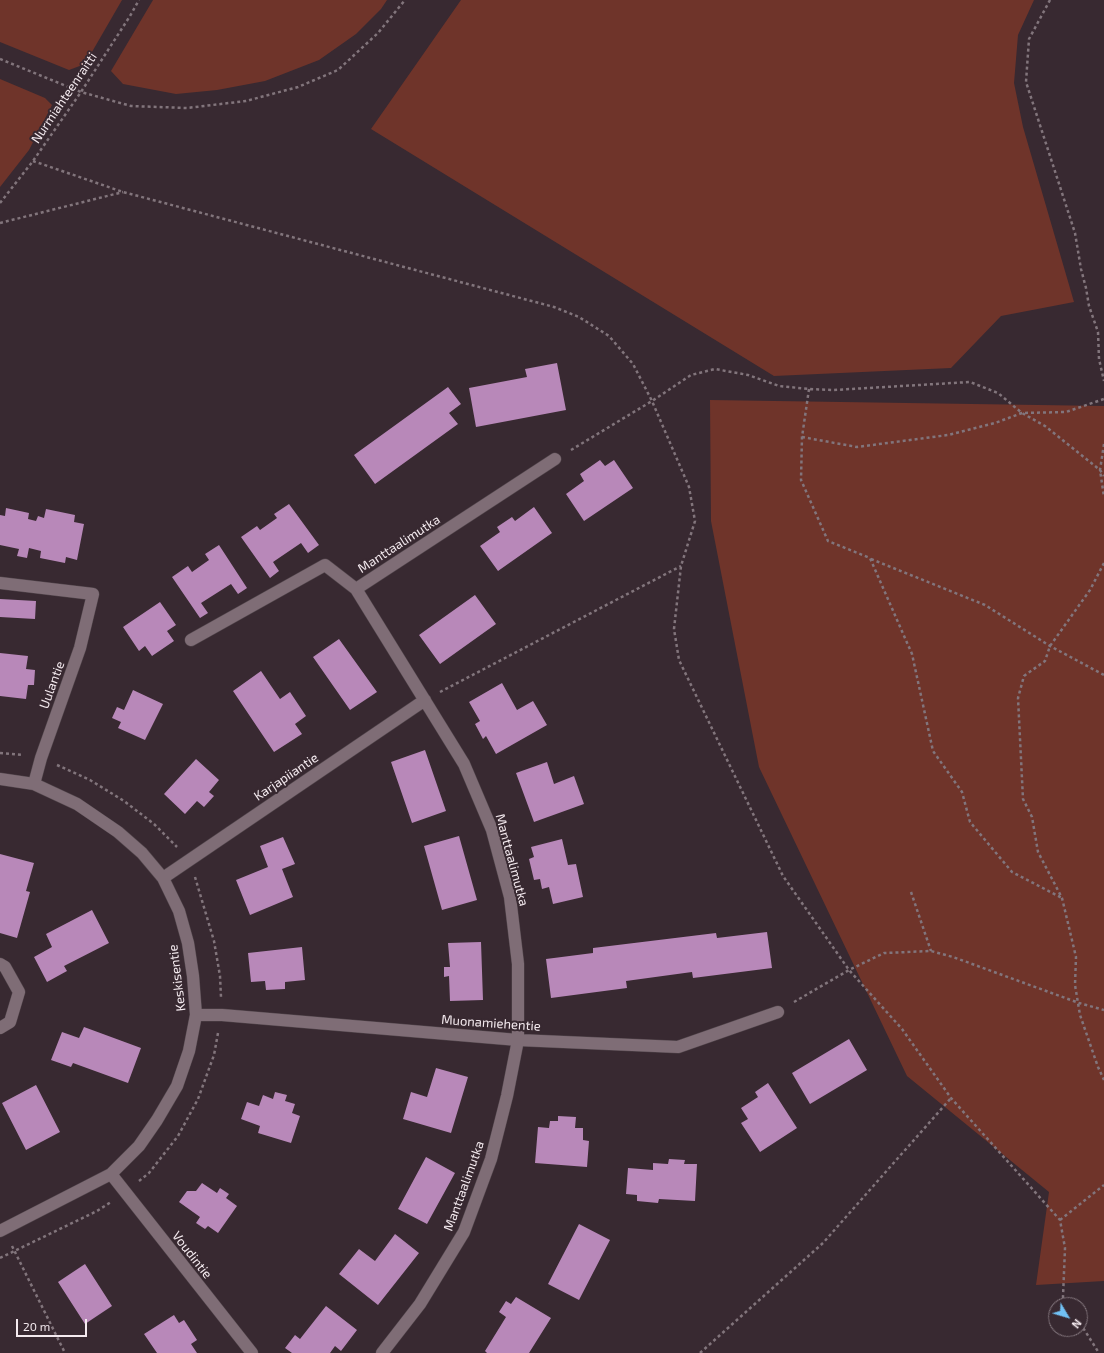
<!DOCTYPE html>
<html>
<head>
<meta charset="utf-8">
<style>
	body { margin:0 }
	#map { position:relative; width:1104px; height:1353px; overflow:hidden; background:#382931; font-family:"Exo 2",sans-serif }
	canvas { display:block }
	.north { position:absolute; left:1048px; top:1297px; width:40px; height:40px; box-sizing:border-box; background:#382931; border:1px solid #83767d; border-radius:50%; rotate:128deg; font-size:11px; font-weight:700; line-height:16px; text-align:center; color:#f4eaef }
	.north::after { content:''; display:block; margin:auto; width:14px; height:18px; background:#71c1f4; clip-path:polygon(50% 0,100% 100%,50% 72%,0 100%) }
	.scale { position:absolute; left:16px; top:1319px; width:71px; height:18px; box-sizing:border-box; border:2px solid #f4eaef; border-top:0; padding-left:5px; font-size:12px; line-height:14px; white-space:nowrap; color:#f4eaef; -webkit-text-stroke:3px #382931; paint-order:stroke }
</style>
</head>
<body>
<div id="map">
<canvas width="1104" height="1353"></canvas>
<div class="north">N</div>
<div class="scale">20 m</div>
</div>
<script>
const g = document.querySelector('canvas').getContext('2d');
g.lineJoin = 'round';
function paint(path, color) { g.fillStyle = color; g.fill(path, 'evenodd'); }
const shape = rows => new Path2D(rows.map(r => 'M' + r).join(''));
function trace(path, color, width, dash) { g.strokeStyle = color; g.lineWidth = width; g.lineCap = dash ? 'butt' : 'round'; g.setLineDash(dash || []); g.stroke(path); }
function drawText(font, color, halo, rows, align = 'center') {
  g.font = font + ' "Exo 2",sans-serif'; g.lineWidth = 4; g.setLineDash([]); g.textBaseline = 'middle'; g.strokeStyle = halo; g.fillStyle = color; for (const [text, x, y, turn = 0] of rows) {
    g.save(); g.translate(x, y); g.rotate((+turn || 0) * Math.PI / 180); g.textAlign = isNaN(turn) ? turn : align; if (halo) g.strokeText(text, 0, 0); g.fillText(text, 0, 0); g.restore();
  }
}
const green = shape([
	[0,0,122,0,85,64,69,70,0,42],
	[153,0,387,0,381,9,356,34,319,60,265,81,217,90,176,94,123,84,111,71],
	[461,0,1034,0,1018,35,1014,83,1023,127,1074,302,1001,316,951,368,774,376,371,129],
	[0,79,45,98,52,105,29,150,0,187],
	[710,400,1104,406,1104,1281,1036,1285,1049,1192,907,1076,759,767,711,521]
]);
const building = shape([
	[557,363,566,410,476,427,469,388,527,377,525,369],
	[448,387,461,404,449,413,458,424,375,484,354,455],
	[600,460,605,466,614,460,633,488,584,521,566,494,584,481,580,474],
	[289,504,319,545,308,553,301,543,273,562,279,571,270,578,241,537,257,526,260,530,277,518,274,514],
	[534,507,552,533,498,571,480,546,500,532,497,527,512,517,515,521],
	[6,508,29,513,28,519,36,521,38,516,44,518,46,509,75,515,74,522,84,524,77,560,66,557,65,563,40,558,41,551,29,548,27,558,17,556,19,549,0,545,0,515,5,516],
	[219,545,247,588,238,594,231,584,201,603,208,613,200,618,172,577,188,566,192,572,209,560,205,554],
	[475,595,496,624,440,664,419,635],
	[0,599,36,601,35,619,0,617],
	[160,602,176,625,167,631,174,641,152,656,145,646,139,651,123,627],
	[339,639,377,692,350,710,313,657],
	[0,653,28,656,26,669,35,670,34,685,28,685,26,699,0,696],
	[261,671,280,699,290,692,306,716,295,724,302,734,274,752,233,691],
	[502,683,517,710,533,701,547,725,496,754,486,736,483,739,475,724,480,721,469,702],
	[133,690,163,704,145,740,118,728,121,722,112,718,117,707,124,710],
	[425,750,446,811,412,823,391,762],
	[196,759,219,780,209,792,214,796,204,807,197,801,185,814,164,794],
	[547,762,554,784,574,776,584,804,534,822,516,773],
	[459,836,477,900,442,910,424,846],
	[283,837,295,864,282,869,293,897,250,915,236,880,268,867,260,846],
	[562,839,568,865,576,864,583,897,553,904,549,887,542,889,540,879,534,880,529,859,534,857,531,847],
	[0,854,34,863,26,891,30,892,17,938,0,933],
	[92,910,109,943,64,966,67,971,47,982,34,957,52,947,46,934],
	[767,932,772,968,693,978,692,972,626,981,627,988,551,998,546,959,593,953,593,948,716,933,717,938],
	[481,942,483,1000,450,1001,449,976,444,977,444,967,450,967,448,943],
	[302,947,305,980,285,982,285,989,266,990,265,981,251,982,248,953],
	[84,1027,141,1048,128,1083,73,1063,71,1067,51,1060,62,1032,79,1038],
	[849,1039,867,1070,810,1104,792,1073],
	[436,1068,468,1077,451,1133,403,1119,411,1092,427,1097],
	[768,1083,797,1128,760,1152,741,1123,748,1119,741,1108,758,1097,755,1092],
	[36,1085,60,1132,26,1150,2,1103],
	[275,1092,287,1095,285,1101,295,1104,292,1113,300,1116,291,1143,258,1133,260,1126,241,1119,247,1102,259,1106,263,1095,273,1099],
	[558,1116,576,1117,575,1128,583,1128,583,1140,589,1141,587,1167,535,1163,538,1127,549,1128,550,1121,558,1121],
	[426,1157,455,1173,427,1224,398,1209],
	[669,1159,685,1160,684,1164,697,1164,695,1201,659,1199,658,1203,637,1201,637,1195,626,1194,628,1168,653,1170,653,1163,668,1164],
	[202,1183,217,1193,220,1188,229,1194,226,1198,237,1206,218,1233,208,1226,205,1229,196,1223,200,1217,179,1202,187,1191,196,1191],
	[579,1224,610,1240,579,1300,548,1284],
	[395,1234,419,1253,378,1305,339,1274,359,1249,375,1261],
	[85,1264,112,1306,85,1324,58,1282],
	[516,1297,551,1318,529,1353,487,1353,485,1351,506,1317,499,1312,506,1301,511,1304],
	[326,1306,357,1330,341,1351,335,1346,330,1353,292,1353,285,1348,295,1335,300,1339],
	[174,1315,179,1323,184,1320,197,1340,191,1344,197,1353,157,1353,144,1334]
]);
const path = shape([
	[1050,0,1029,39,1026,82,1075,233,1081,269,1086,288,1089,306,1098,332,1099,359,1104,381],
	[0,59,81,92,131,106,187,108,246,101,298,87,338,70,378,33,405,0],
	[33,161,123,192,554,307,579,317,609,336,633,364,652,401,689,487,695,521,681,566,674,629,679,660,783,876,849,970,902,1029,951,1098,1060,1220,1065,1248,1063,1297,1068,1305],
	[0,203,33,161,81,92,130,16,139,0],
	[0,223,123,192],
	[809,389,802,437,801,480,828,541,870,558,912,654,933,751,962,792,970,822,1012,872,1062,898],
	[802,437,857,447,948,435,995,423,1022,413,1066,412,1104,399],
	[1104,444,1100,470,1104,497],
	[571,450,652,401,691,375,715,369,748,375,779,386,809,389,834,390,970,382,998,393,1022,413,1045,426,1100,470,1104,476],
	[871,559,985,605,1050,646,1104,675],
	[1104,563,1090,590,1050,646,1045,661,1024,676,1018,698,1023,799,1032,817,1038,852,1062,898,1076,957,1075,985,1080,1015,1098,1067,1104,1080],
	[440,692,681,566],
	[0,753,23,755],
	[57,765,90,780,124,801,154,824,177,847],
	[195,877,214,941,220,976,221,997],
	[911,892,931,951],
	[794,1002,849,970,884,953,931,951,953,957,1079,1003,1104,1010],
	[139,1181,149,1173,178,1136,198,1099,214,1055,218,1033],
	[1060,1220,1104,1185],
	[12,1246,65,1353],
	[0,1258,97,1211,111,1202],
	[1080,1323,1099,1353],
	[700,1353,823,1243,951,1098]
]);
const minor = shape([
	[0,583,93,594,80,648,41,758,34,784],
	[191,640,325,565,356,589],
	[0,779,34,784,77,804,118,832,142,853,163,878,179,911,188,943,193,976,196,1015,189,1051,177,1086,157,1120,139,1146,111,1174,0,1231],
	[163,878,425,700],
	[0,964,5,967,19,992,10,1022,0,1028],
	[196,1015,222,1015,518,1040,678,1047,778,1012],
	[111,1174,252,1353],
	[382,1353,420,1304,464,1232,491,1159,507,1096,518,1040,518,964,510,897,492,830,464,764,356,589,555,459]
]);
const streetNames = [
	["Nurmiahteenraitti",64,98,-56],
	["Manttaalimutka",399,544,-33],
	["Uulantie",52,685,-70],
	["Karjapiiantie",286,777,-34],
	["Manttaalimutka",512,860,75],
	["Keskisentie",177,978,-97],
	["Muonamiehentie",491,1023,4],
	["Manttaalimutka",464,1186,-70],
	["Voudintie",192,1255,52]
];
paint(green, '#6f342a');
paint(building, '#b888b9');
trace(minor, '#52464c', 13);
trace(path, '#82757c', 2.5, [3, 3]);
trace(minor, '#7f6d76', 12);
drawText('13px', '#f4eaef', '#382931', streetNames);
</script>
</body>
</html>
